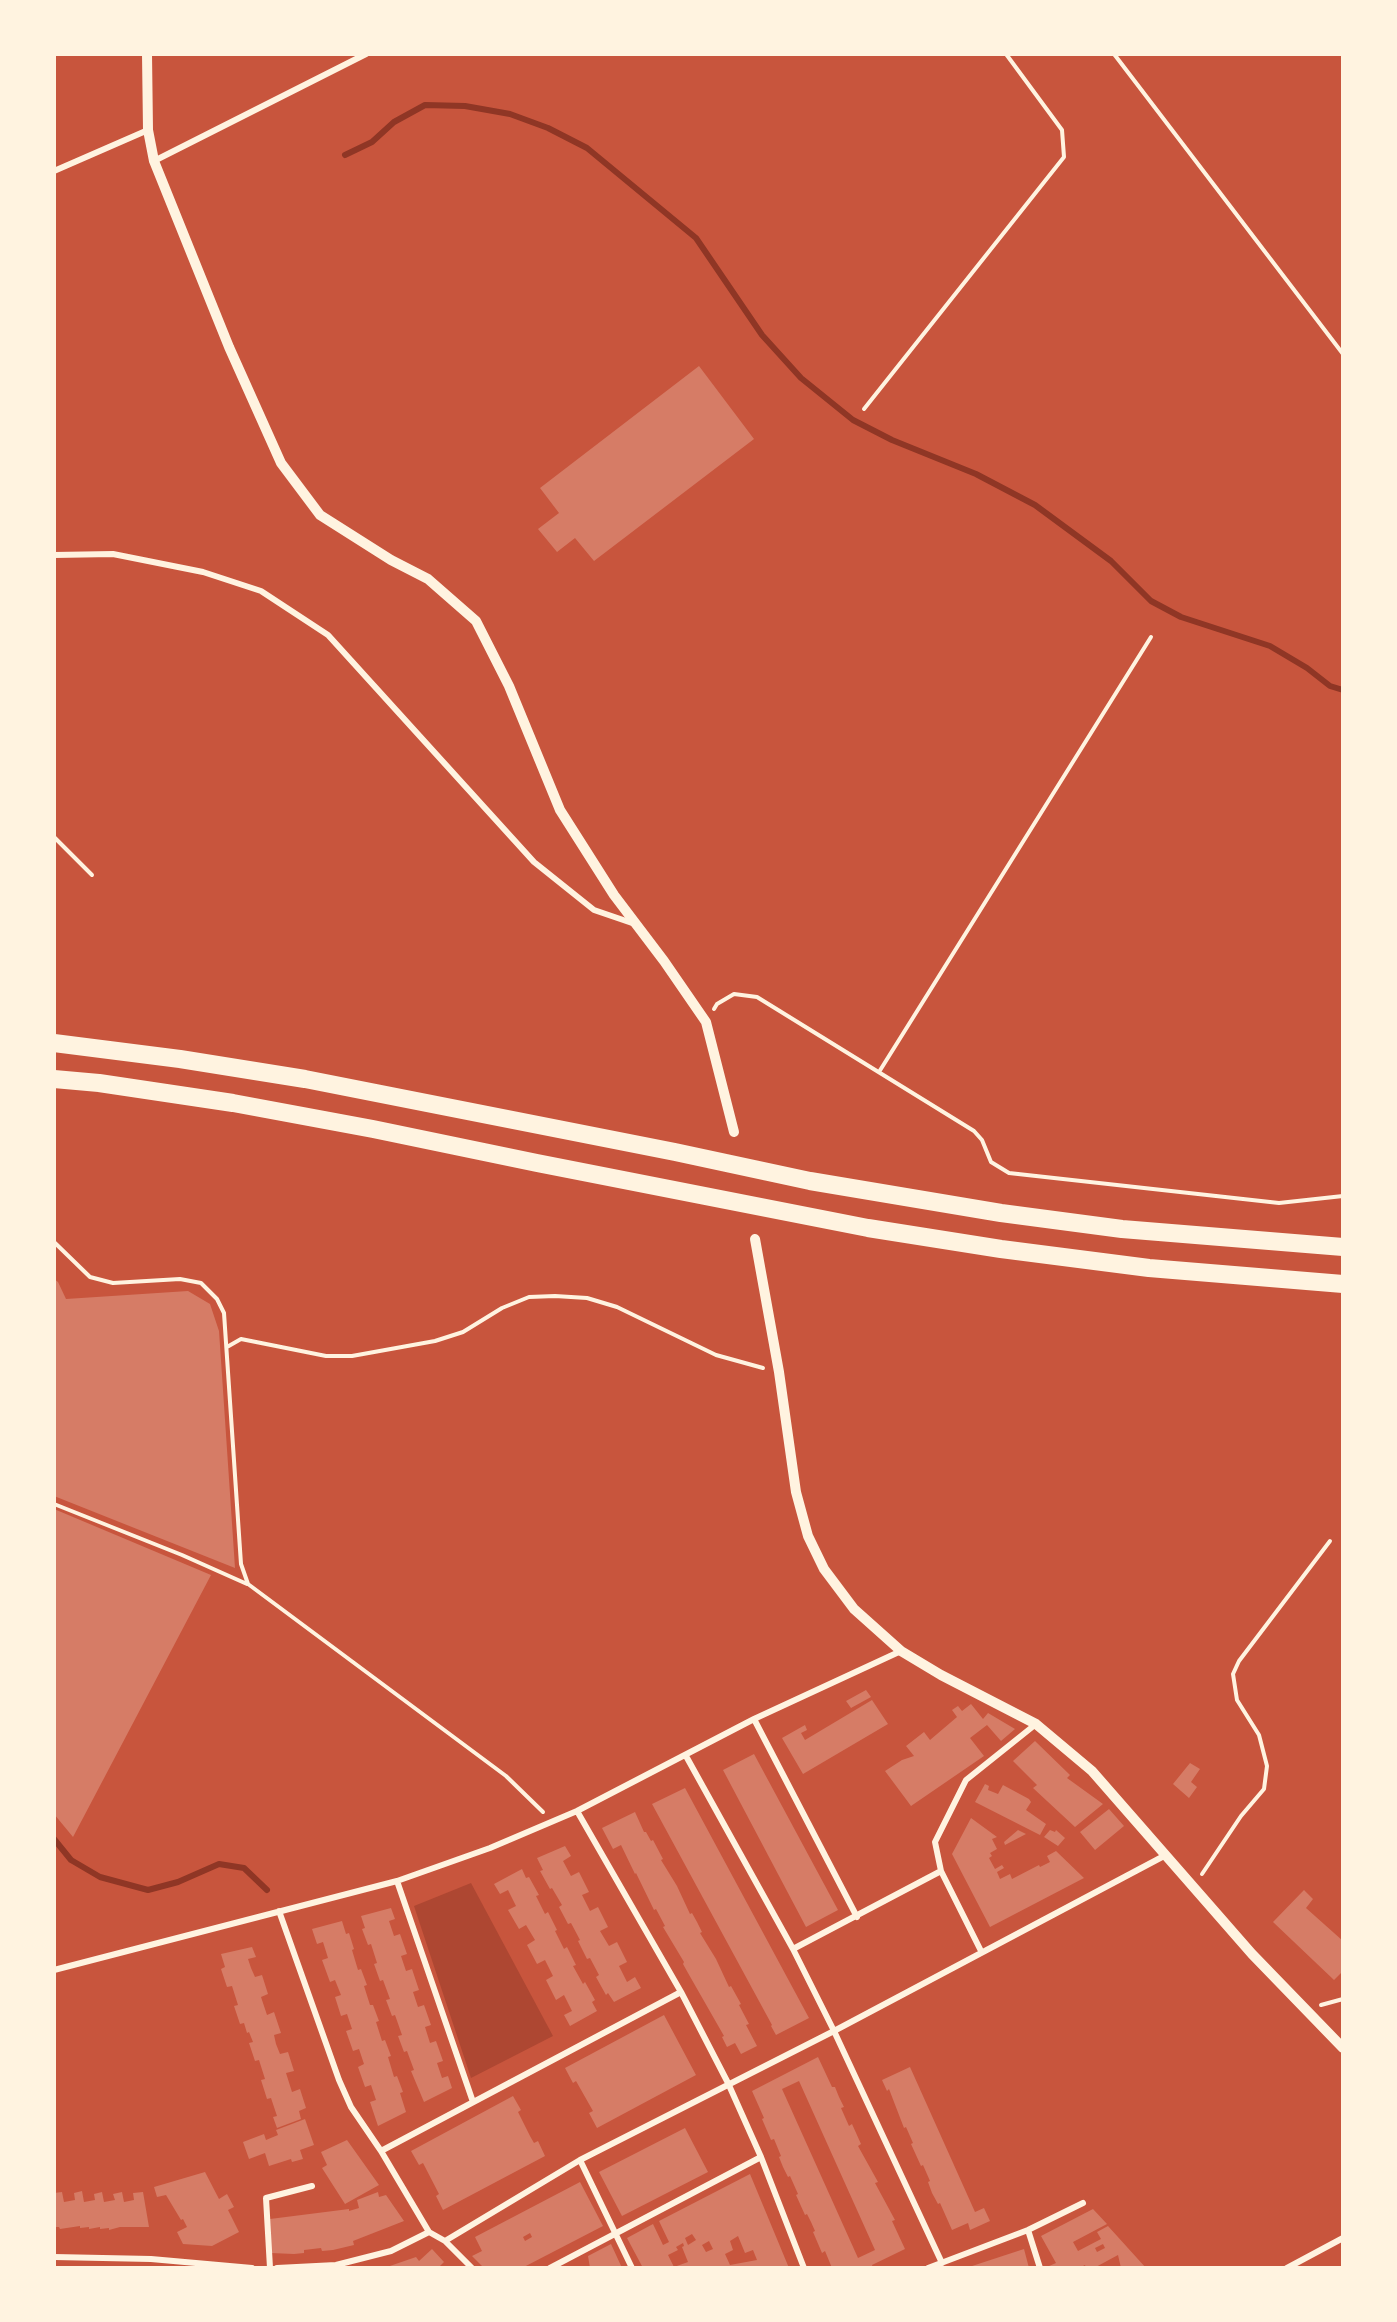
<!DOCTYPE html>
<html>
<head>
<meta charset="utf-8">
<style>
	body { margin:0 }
	#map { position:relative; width:1397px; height:2322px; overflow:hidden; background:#c8553d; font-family:Ubuntu,sans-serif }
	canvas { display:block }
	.frame { position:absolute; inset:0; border:56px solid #fff3e0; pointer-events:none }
</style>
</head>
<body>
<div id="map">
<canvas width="1397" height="2322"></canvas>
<div class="frame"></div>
</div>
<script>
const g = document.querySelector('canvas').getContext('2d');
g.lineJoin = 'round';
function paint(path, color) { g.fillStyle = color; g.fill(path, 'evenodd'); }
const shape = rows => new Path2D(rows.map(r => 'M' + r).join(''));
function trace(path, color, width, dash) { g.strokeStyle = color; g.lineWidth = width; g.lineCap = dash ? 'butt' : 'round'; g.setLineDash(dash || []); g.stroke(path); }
const green = shape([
	[471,1883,553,2036,471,2078,414,1906]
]);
const stream = shape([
	[345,155,372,142,394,122,425,105,465,106,510,114,548,128,587,148,696,238,762,335,801,378,853,420,892,440,976,474,1035,505,1111,561,1151,601,1181,617,1270,646,1307,668,1330,686,1343,690],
	[54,1839,71,1860,100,1877,148,1890,178,1882,219,1864,244,1868,267,1890]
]);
const building = shape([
	[699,366,754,439,594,561,575,538,557,552,538,529,559,513,540,488],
	[54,1279,58,1282,66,1299,188,1291,210,1304,219,1331,235,1568,54,1496],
	[54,1509,211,1575,73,1837,54,1814],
	[866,1690,871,1697,851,1708,846,1701],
	[872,1700,888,1724,803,1774,782,1738,805,1725,807,1730,801,1733,805,1740],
	[971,1704,983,1719,988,1713,1015,1729,1001,1741,987,1725,970,1738,984,1756,911,1806,885,1771,902,1760,914,1756,906,1746,924,1732,930,1740,957,1717,952,1710,958,1706,962,1711],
	[1035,1741,1070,1775,1067,1778,1103,1804,1075,1827,1033,1788,1037,1785,1013,1761],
	[754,1754,838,1910,806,1927,723,1770],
	[1190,1763,1200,1769,1191,1782,1197,1787,1189,1798,1173,1784],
	[985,1784,989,1786,988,1790,998,1794,1003,1785,1029,1799,1031,1802,1026,1810,1046,1824,1040,1835,975,1802],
	[685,1788,809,2018,776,2035,771,2026,772,2025,652,1804],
	[1109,1809,1124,1826,1095,1850,1080,1832],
	[635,1812,644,1832,646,1832,651,1841,653,1840,663,1859,661,1860,677,1886,690,1914,692,1913,697,1922,702,1932,700,1933,716,1959,729,1987,731,1986,741,2004,739,2005,749,2024,746,2025,757,2046,741,2054,735,2043,727,2047,722,2037,724,2036,688,1973,683,1964,684,1962,663,1927,665,1926,656,1909,654,1910,636,1873,635,1874,621,1845,613,1849,602,1828],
	[971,1818,997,1837,992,1839,997,1849,990,1853,992,1856,989,1858,995,1869,1002,1865,1004,1868,997,1872,1000,1879,1010,1874,1012,1879,1039,1865,1040,1867,1050,1862,1047,1856,1056,1851,1084,1878,990,1927,952,1854],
	[1018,1830,1026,1834,1005,1845,1004,1842],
	[1050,1830,1055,1832,1056,1830,1065,1838,1058,1846,1044,1837],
	[565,1846,571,1856,563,1861,571,1876,579,1872,589,1892,582,1895,590,1911,598,1907,608,1927,600,1931,609,1946,617,1942,627,1962,619,1966,627,1982,635,1977,641,1988,614,2002,608,1993,606,1995,596,1977,599,1975,590,1958,587,1959,578,1941,580,1940,571,1923,568,1924,559,1907,562,1905,552,1888,550,1889,540,1871,543,1870,537,1858],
	[522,1869,526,1878,529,1877,539,1895,536,1896,545,1914,548,1912,557,1930,555,1931,564,1949,567,1947,576,1965,573,1966,583,1984,585,1982,595,2000,592,2002,597,2011,570,2026,564,2015,572,2011,564,1995,556,2000,546,1980,553,1976,545,1960,537,1964,527,1945,535,1940,526,1925,519,1929,508,1910,516,1906,508,1890,500,1894,494,1884],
	[1304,1890,1313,1899,1306,1908,1343,1941,1343,1971,1334,1980,1273,1922],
	[391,1908,395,1919,389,1921,394,1936,400,1934,407,1954,401,1956,406,1971,412,1969,419,1990,413,1992,418,2007,424,2005,431,2025,425,2027,430,2043,436,2041,443,2061,437,2063,442,2078,448,2076,452,2088,424,2102,411,2071,414,2070,407,2051,404,2052,398,2036,402,2035,395,2015,392,2016,386,2000,390,1999,383,1980,380,1981,374,1964,377,1963,371,1944,368,1945,362,1929,365,1928,361,1916],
	[342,1921,346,1934,349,1933,354,1949,352,1950,358,1970,361,1969,367,1985,364,1986,370,2005,373,2005,379,2021,376,2022,382,2041,385,2040,391,2056,388,2057,394,2077,397,2076,403,2092,400,2093,406,2112,378,2126,370,2102,376,2100,371,2085,365,2087,358,2067,364,2064,359,2049,353,2051,346,2031,352,2029,347,2014,341,2016,335,1997,341,1995,335,1980,330,1982,322,1960,328,1958,323,1942,317,1944,312,1929],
	[252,1947,256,1957,248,1959,251,1968,255,1977,262,1975,268,1994,261,1997,267,2015,274,2012,281,2033,274,2035,276,2044,280,2054,288,2052,294,2071,286,2073,292,2092,300,2089,306,2108,299,2111,301,2119,277,2128,273,2117,277,2116,271,2098,267,2099,261,2080,265,2079,259,2060,255,2061,249,2043,253,2042,249,2032,247,2033,244,2023,240,2024,234,2006,238,2005,232,1986,227,1987,221,1969,225,1967,221,1954],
	[664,2015,696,2075,597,2128,589,2113,593,2111,576,2081,573,2083,565,2068],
	[818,2057,832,2087,835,2087,839,2097,844,2107,841,2108,849,2126,852,2124,861,2144,858,2146,878,2182,875,2183,895,2220,892,2221,905,2249,872,2265,873,2268,832,2268,825,2251,822,2253,813,2232,815,2231,811,2222,807,2214,805,2215,796,2195,798,2194,790,2176,788,2177,783,2167,779,2157,781,2156,774,2139,771,2140,762,2119,764,2118,752,2091],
	[799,2081,875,2250,858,2258,782,2089],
	[910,2067,975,2212,984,2208,990,2221,970,2230,968,2223,952,2230,940,2203,938,2204,932,2193,928,2182,930,2181,923,2165,921,2166,911,2144,913,2143,906,2127,904,2128,889,2089,887,2091,882,2080],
	[513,2096,521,2110,518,2112,530,2136,534,2143,538,2141,545,2156,443,2210,436,2196,439,2194,423,2163,419,2165,411,2151],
	[305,2119,314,2145,300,2150,303,2159,292,2162,291,2159,269,2166,265,2153,249,2159,243,2142,264,2134,266,2140,278,2135,276,2130],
	[685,2128,708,2172,622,2216,599,2172],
	[347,2140,379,2185,345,2204,322,2168,327,2165,321,2152],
	[205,2172,219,2199,227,2194,234,2207,228,2210,239,2232,212,2246,183,2244,177,2232,187,2227,183,2219,181,2220,166,2195,157,2197,154,2187],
	[750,2174,789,2268,643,2268,627,2238,653,2224,663,2245,669,2242,659,2221],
	[692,2234,696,2240,688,2245,685,2238],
	[738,2236,745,2253,753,2250,757,2260,730,2265,725,2254,733,2250,730,2241],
	[709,2241,713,2249,706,2252,702,2245],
	[683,2243,684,2246,682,2247,688,2262,674,2267,668,2255,678,2250,676,2247],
	[580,2182,603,2226,522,2268,484,2268,472,2256,482,2251,475,2237],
	[530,2233,532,2237,525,2241,523,2237],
	[82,2191,84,2202,95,2200,94,2194,102,2192,104,2202,115,2200,113,2194,122,2192,124,2202,134,2200,133,2193,143,2192,149,2227,120,2227,109,2230,109,2228,100,2229,100,2227,89,2229,89,2227,80,2228,80,2226,60,2229,59,2227,54,2227,54,2193,62,2192,64,2202,75,2200,74,2193],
	[378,2192,379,2197,386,2195,404,2221,353,2241,354,2245,333,2250,322,2251,321,2248,304,2250,304,2253,294,2254,271,2253,270,2219,349,2209,349,2211,359,2208,357,2200],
	[1093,2209,1107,2224,1073,2242,1078,2251,1101,2239,1097,2232,1108,2226,1146,2268,1121,2268,1118,2255,1094,2268,1086,2268,1085,2265,1079,2268,1050,2268,1049,2266,1056,2263,1041,2236],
	[1103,2244,1105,2248,1097,2252,1095,2248],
	[611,2244,622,2268,590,2268,588,2256],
	[432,2249,444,2262,440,2266,442,2268,384,2268,416,2257,419,2261],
	[1024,2249,1029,2268,966,2268]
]);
const path = shape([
	[1114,54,1343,354],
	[864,409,1064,157,1062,130,1006,54],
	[54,837,92,875],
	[714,1009,717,1004,734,994,757,997,974,1131,982,1140,991,1162,1009,1173,1279,1203,1343,1196],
	[879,1072,1151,637],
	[54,1242,90,1277,113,1283,180,1279,201,1283,217,1299,224,1313,241,1564,248,1584,506,1776,543,1812],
	[227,1347,241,1339,326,1356,352,1356,435,1341,463,1332,502,1308,529,1297,555,1296,587,1298,617,1307,716,1355,763,1368],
	[54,1504,182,1555,247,1584],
	[1202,1874,1241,1816,1264,1789,1267,1766,1259,1735,1237,1700,1233,1674,1239,1661,1330,1541],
	[1321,2005,1343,1999]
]);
const minor = shape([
	[154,161,366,54],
	[54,171,148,130],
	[54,555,113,554,203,572,261,591,328,635,534,862,594,910,635,924],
	[754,1719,857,1917],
	[686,1756,793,1949,834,2031,942,2263],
	[577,1811,681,1992,728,2083,761,2157,804,2268],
	[397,1881,473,2102],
	[279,1911,339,2080,351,2107,381,2151,429,2232],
	[793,1949,941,1871],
	[981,1951,941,1871,935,1842,966,1780,1036,1724],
	[54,1970,397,1881,490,1848,577,1811,754,1719,901,1651],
	[381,2151,681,1992],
	[580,2160,632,2268],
	[1028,2230,1040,2268],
	[445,2241,472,2268],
	[54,2257,151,2259,252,2268],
	[270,2268,266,2198,312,2186],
	[277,2268,336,2265,391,2251,429,2232,445,2241,580,2160,834,2031,1164,1856],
	[550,2268,761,2157],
	[928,2268,1028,2230,1083,2203],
	[1287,2268,1343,2238]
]);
const tertiary = shape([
	[147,54,148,130,154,161,229,347,281,463,320,515,391,560,428,579,476,621,509,686,560,810,614,895,664,961,706,1022,734,1132],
	[755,1239,779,1372,796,1492,808,1536,824,1569,854,1609,901,1651,941,1675,1036,1724,1092,1771,1252,1954,1343,2048]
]);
const motorway = shape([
	[54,1043,180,1059,305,1079,675,1152,810,1181,1001,1213,1122,1229,1343,1247],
	[54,1079,99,1083,233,1103,373,1129,537,1163,868,1228,1001,1249,1149,1268,1343,1284]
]);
paint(green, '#ae4732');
trace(stream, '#8f3625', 6);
paint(building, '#d67c66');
trace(path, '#fff3e0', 4);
trace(minor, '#fff3e0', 6);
trace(tertiary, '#fff3e0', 10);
trace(motorway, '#fff3e0', 18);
</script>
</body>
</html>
